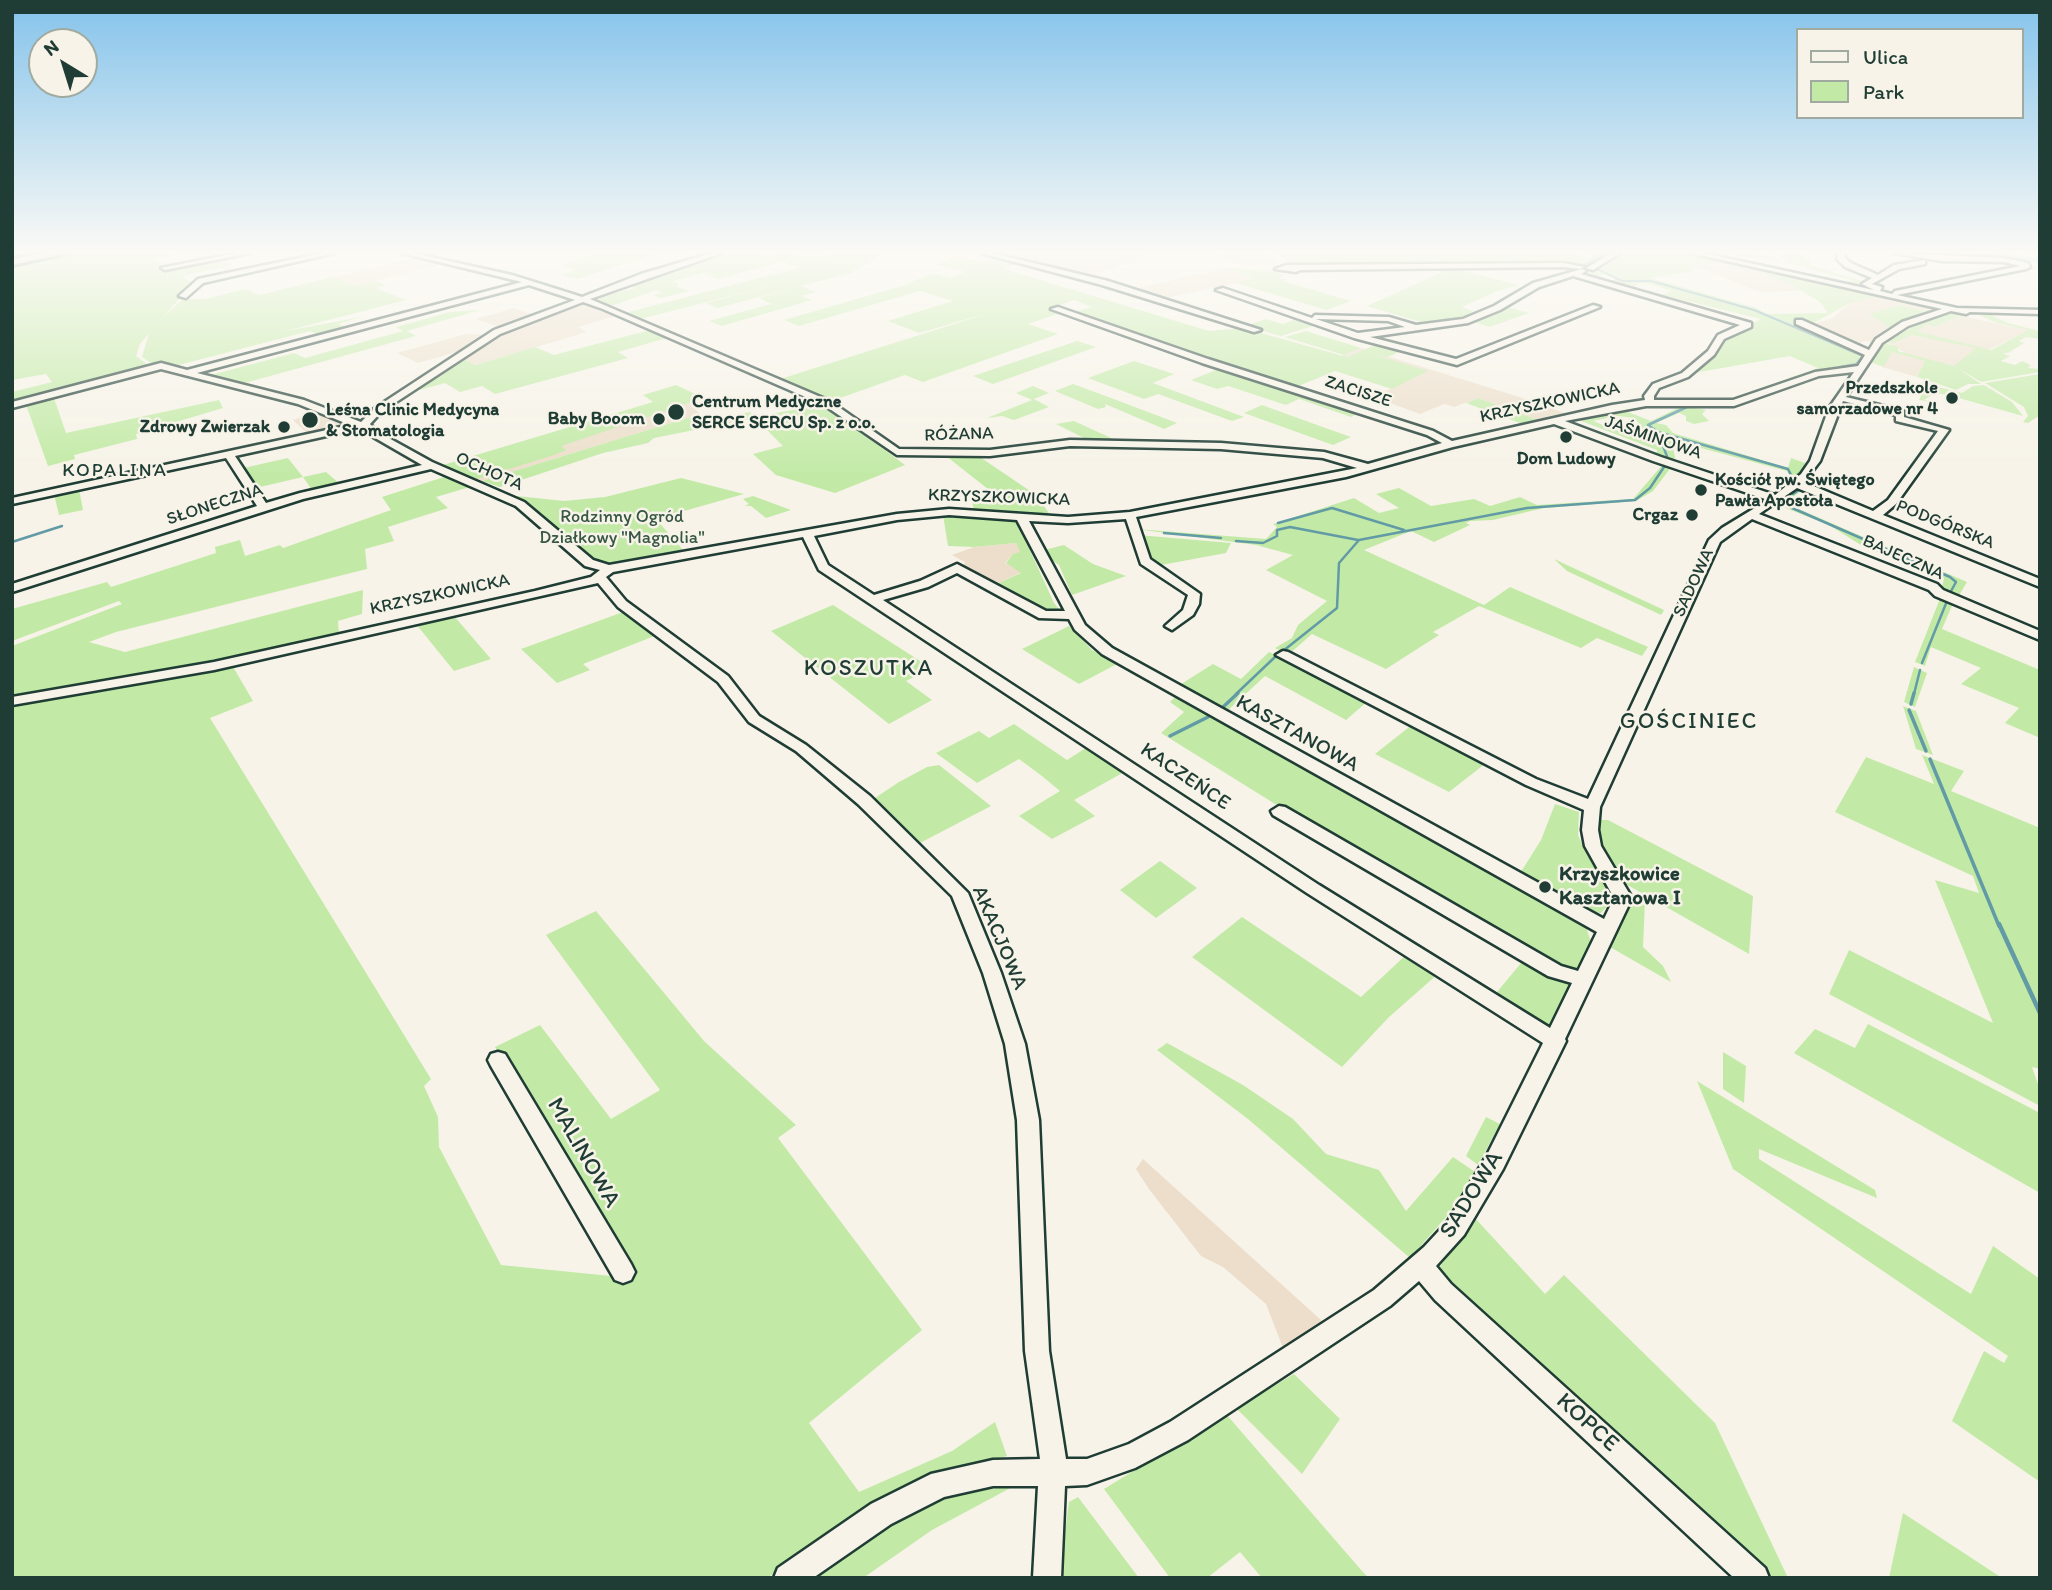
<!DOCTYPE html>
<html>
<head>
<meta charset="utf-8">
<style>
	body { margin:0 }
	#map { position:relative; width:2052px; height:1590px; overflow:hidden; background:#f7f3e8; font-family:Itim,sans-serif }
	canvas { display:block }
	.frame { position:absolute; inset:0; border:14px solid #1f3d34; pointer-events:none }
	.legend { position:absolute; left:1796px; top:28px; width:228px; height:91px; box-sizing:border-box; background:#f7f3e8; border:2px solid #a1aaa0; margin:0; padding:9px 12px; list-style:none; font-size:21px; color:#1f3d34 }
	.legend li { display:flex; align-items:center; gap:14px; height:35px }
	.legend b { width:35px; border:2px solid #a1aaa0 }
	.north { position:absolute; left:28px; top:28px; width:70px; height:70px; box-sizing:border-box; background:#f7f3e8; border:2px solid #a1aaa0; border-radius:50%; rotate:322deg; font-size:19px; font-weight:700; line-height:28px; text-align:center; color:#1f3d34 }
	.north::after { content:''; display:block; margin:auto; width:24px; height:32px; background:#1f3d34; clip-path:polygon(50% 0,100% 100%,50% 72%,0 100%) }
</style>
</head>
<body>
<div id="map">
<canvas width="2052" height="1590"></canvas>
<div class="frame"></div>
<ul class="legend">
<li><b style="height:9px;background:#f7f3e8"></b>Ulica</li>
<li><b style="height:19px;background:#c2eaa6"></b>Park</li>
</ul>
<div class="north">N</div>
</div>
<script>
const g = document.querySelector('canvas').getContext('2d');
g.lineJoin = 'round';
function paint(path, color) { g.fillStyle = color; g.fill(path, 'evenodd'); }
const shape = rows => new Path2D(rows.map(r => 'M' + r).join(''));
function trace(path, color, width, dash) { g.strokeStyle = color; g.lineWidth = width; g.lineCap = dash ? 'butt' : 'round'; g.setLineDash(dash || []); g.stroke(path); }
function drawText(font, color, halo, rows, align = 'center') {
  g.font = font + ' Itim,sans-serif'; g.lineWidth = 5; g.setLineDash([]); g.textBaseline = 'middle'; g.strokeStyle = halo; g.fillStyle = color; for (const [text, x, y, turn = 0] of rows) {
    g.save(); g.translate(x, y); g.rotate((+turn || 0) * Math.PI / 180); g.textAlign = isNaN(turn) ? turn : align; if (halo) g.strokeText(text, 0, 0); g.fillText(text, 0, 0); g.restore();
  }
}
const built = shape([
	[984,253,1153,253,1088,278],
	[1214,254,1269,254,1277,266,1243,265],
	[417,258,445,264,355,286,333,277],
	[1721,260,1769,271,1801,291,1759,292,1706,270,1687,268],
	[1226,268,1255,279,1166,298,1150,298,1130,290],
	[1882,295,1934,308,1925,311,1900,305,1869,314,1892,329,1875,343,1864,341,1859,344,1848,344,1810,325,1832,318,1850,303],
	[583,301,616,316,578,327,587,332,476,365,463,359,508,329],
	[514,308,535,315,501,328,476,319],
	[1960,316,2029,330,1955,366,1925,361,1917,377,1882,367,1891,352,1904,352,1886,342,1893,343,1927,325,1935,327],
	[466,334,484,335,463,350,418,363,397,353],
	[1361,348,1526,399,1570,415,1544,422,1478,398,1454,407,1444,404,1420,414,1373,397,1413,378,1341,356],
	[690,403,700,414,482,481,460,473],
	[321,411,347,422,350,426,309,435,293,420],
	[1016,543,1021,553,1013,554,1005,563,1022,572,994,585,962,568,965,562,952,555,974,547],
	[1143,1159,1322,1321,1323,1321,1283,1348,1266,1304,1223,1267,1201,1256,1149,1189,1136,1169]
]);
const green = shape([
	[70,253,162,253,171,256,148,259,162,263,159,270,223,258,233,265,182,276,193,284,161,319,183,299,204,299,246,289,259,295,333,277,355,286,376,281,386,285,376,288,406,300,286,331,361,317,338,324,351,329,323,337,310,331,171,367,156,366,142,357,149,333,140,344,136,356,152,368,12,404,12,392,52,382,46,374,12,380,12,263],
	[601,253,658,253,578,279,560,275,576,270,559,265],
	[724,253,758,253,770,257,778,253,825,259,836,253,883,253,851,273,801,286,816,292,802,296,812,300,722,326,709,321,771,304,759,298,794,288,717,308,706,303,777,284,640,319,625,313,802,267,787,265,785,261,718,279,704,273,673,281,679,284,676,286,689,291,661,298,653,295,662,293,657,290,611,306,590,299,636,288,625,286],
	[1280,253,1566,253,1591,259,1593,253,1613,253,1584,266,1482,263,1291,266],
	[1621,253,1686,253,1721,260,1688,268,1695,271,1650,278,1756,308,1767,314,1828,313,1820,302,1788,283,1763,274,1766,271,1882,295,1850,303,1810,325,1802,319,1793,321,1865,355,1858,365,1818,372,1737,400,1686,404,1726,400,1818,368,1790,356,1688,374,1721,346,1725,337,1761,319,1663,295,1672,291,1650,284,1640,283,1634,286,1614,281,1614,277,1606,274,1591,278,1577,274,1596,271,1594,269,1607,265],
	[1721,253,1774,256,1799,253,1810,261,1809,265,1862,281,1868,288,1827,281,1855,281,1784,262,1790,260,1777,256,1774,258,1781,262],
	[956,256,983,262,997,257,1020,262,1004,269,1209,331,1243,328,1347,357,1382,342,1406,349,1388,357,1379,356,1428,371,1392,389,1335,371,1296,387,1071,313,1092,307,1074,300,1053,308,1063,312,1028,324,1058,334,923,382,905,375,829,402,777,380,992,312,919,333,888,321,953,301,920,291,799,326,784,320,902,286,933,273,950,278,965,272,936,265],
	[1226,268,1279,272,1282,275,1279,279,1286,279,1283,281,1351,301,1326,310,1236,283,1254,278],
	[1451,268,1519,285,1495,292,1462,307,1477,313,1468,317,1431,325,1367,306],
	[1900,305,1925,311,1892,329,1868,314],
	[1507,307,1529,313,1490,327,1470,321],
	[480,310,407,331,416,336,241,384,207,376,294,353,305,358,403,331,396,327,450,312],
	[1973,312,1985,312,2008,323,2040,331,2040,339,2026,337,2019,341,2024,343,2008,353,2002,353,2010,356,2001,361,2015,365,2022,361,2031,365,2028,368,2040,369,2040,372,1981,382,1956,367,1981,384,1968,384,1956,390,1917,377,1925,361,1892,352,1884,367,1870,362,1884,343,1898,347,1898,351,1954,366,1976,348,1912,335,1893,343,1886,342,1933,315,1950,313,1977,319,1960,316,1935,327,1927,325,1917,331,1991,350,2028,330,1994,322],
	[1266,319,1283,324,1294,320,1313,326,1281,336,1245,326],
	[650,330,670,337,618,352,628,358,495,394,482,386,460,392,445,383,409,393,463,359,476,365,535,347,554,355],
	[1306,331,1345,343,1361,348,1344,355,1285,337],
	[1077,341,1096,347,993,384,973,376],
	[1134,361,1174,374,1153,383,1244,417,1232,421,1158,394,1144,399,1088,378],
	[1221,368,1361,412,1351,417,1299,399,1286,405,1228,386,1217,389,1191,380],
	[2040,374,2040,415,2028,423,2023,422,2028,416,2024,407,1985,383],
	[108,381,110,383,53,395,66,433,219,400,223,408,136,434,137,439,74,455,75,459,48,466,25,402,53,395,84,387],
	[1073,384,1114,399,1177,423,1164,429,1105,404,1106,407,1098,409,1055,391],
	[1927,384,1962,393,1973,386,1984,385,2012,402,2023,416,1948,395,1935,393,1924,400,1941,404,1919,400],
	[676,385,704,398,561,446,566,450,554,455,477,479,443,465,653,402,643,395],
	[1033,386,1049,393,1034,399,1049,407,1014,420,1002,416,987,418,1032,400,1016,393],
	[1478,398,1544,422,1528,426,1466,403],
	[824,404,905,465,835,493,776,475,753,454,783,446,755,418,654,438,648,443,603,453,500,487,482,481,700,414,708,421,750,412,755,417],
	[1262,405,1320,426,1351,437,1333,445,1244,413],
	[1682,406,1706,410,1702,414,1709,421,1694,424,1686,421,1686,416,1679,413,1656,423,1666,425,1673,433,1788,468,1791,458,1808,464,1792,480,1787,471,1671,440,1675,457,1673,463,1656,458,1657,450,1576,419,1620,409,1651,421],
	[1617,416,1635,418,1641,427,1626,434,1593,421],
	[1074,421,1120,442,1090,441,1056,424],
	[977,455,1036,495,1051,516,974,511,972,501,993,496,988,489,946,456],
	[288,458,303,477,326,472,340,484,312,490,303,477,247,490,239,469],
	[1664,463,1672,466,1653,491,1636,501,1544,508,1493,520,1470,521,1466,523,1470,525,1434,542,1411,531,1364,550,1484,605,1510,587,1648,647,1642,656,1597,638,1581,648,1479,606,1433,632,1439,635,1386,669,1312,634,1288,655,1275,648,1292,638,1298,625,1327,601,1266,570,1293,555,1256,545,1136,529,1266,539,1277,527,1273,524,1354,498,1379,513,1399,508,1376,494,1399,488,1431,506,1474,499,1490,506,1520,497,1537,505,1633,499],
	[444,477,470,487,436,497,448,508,388,527,394,541,365,549,367,569,116,632,89,642,125,652,363,590,362,614,338,621,339,634,214,664,12,700,12,646,122,604,119,601,12,641,12,609,107,582,111,587,216,553,215,547,240,540,245,556,280,545,283,548,391,510,382,497],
	[681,478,744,494,656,519,683,550,622,562,599,563,517,496,564,501,605,497],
	[1800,487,1805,488,1785,503,1967,582,1957,599,1941,592,1944,578,1861,545,1829,525,1778,505],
	[79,489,83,510,59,515,54,494],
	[753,496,791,510,766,518,751,506,745,506,749,504,743,499],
	[943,515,981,516,1017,522,1054,603,1062,613,1045,611,994,585,1021,573,1006,563,1013,554,1020,552,1016,543,974,547,948,546],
	[1138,535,1231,543,1226,553,1156,566,1149,560],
	[1064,545,1093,564,1126,576,1072,595,1059,565,1046,556,1044,550],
	[1554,559,1664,610,1661,615,1567,571],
	[1941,596,1954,601,1942,629,2040,670,2040,738,2005,723,2019,708,1961,684,1981,668,1931,647,1925,666,1915,662],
	[833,605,931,668,906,681,932,700,889,724,771,631],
	[626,611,657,635,583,664,590,670,557,683,521,649],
	[454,616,491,659,454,671,416,624],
	[1069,626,1092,650,1117,664,1079,684,1022,649],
	[1269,652,1283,658,1368,701,1346,720,1265,676,1225,713,1178,686,1213,664,1241,679],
	[232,665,253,701,210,718,431,1079,424,1086,438,1117,439,1147,501,1265,631,1278,495,1047,540,1025,611,1119,660,1090,546,935,596,911,704,1041,796,1125,778,1138,922,1330,809,1423,859,1492,952,1451,995,1422,1007,1456,903,1485,767,1578,12,1578,12,703],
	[1914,667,1927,673,1915,707,1904,702],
	[1175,697,1586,927,1591,942,1574,973,1296,817,1161,733,1184,712,1170,702],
	[1903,706,1916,711,1933,755,1916,749],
	[1014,724,1067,760,1089,746,1126,771,1074,800,1095,816,1052,839,1019,816,1060,791,1042,776,1019,759,977,783,936,753,979,731,989,738],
	[1413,724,1486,763,1449,792,1375,754],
	[1922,755,1964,771,1951,791,2040,828,2040,1069,2032,1067,2040,1090,2040,1106,1829,994,1849,950,1993,1023,1935,880,1979,893,1973,876,1835,812,1866,757,1934,784],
	[939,765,991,806,918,844,872,800,899,782,927,767],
	[1555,804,1579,812,1578,835,1586,853,1609,884,1608,905,1601,913,1589,912,1570,898,1534,879,1519,875,1541,840],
	[1598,820,1608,820,1753,896,1749,954,1624,883,1601,850],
	[1160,861,1197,888,1156,918,1120,890],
	[1629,893,1645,902,1643,947,1663,966,1671,982,1610,947],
	[1242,917,1361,997,1408,953,1439,973,1389,1017,1342,1067,1192,957],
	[1526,957,1571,981,1546,1031,1492,998],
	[1868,1024,2040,1113,2040,1193,1794,1053,1815,1029,1855,1048],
	[1167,1043,1243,1085,1293,1119,1326,1154,1379,1170,1406,1211,1453,1157,1475,1172,1447,1216,1410,1258,1248,1119,1157,1050],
	[1723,1052,1746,1066,1744,1103,1723,1089],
	[1697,1081,1875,1190,1877,1198,1759,1149,1759,1159,1971,1294,1993,1246,2040,1279,2040,1482,1952,1421,1984,1351,2004,1363,2008,1356,1733,1169],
	[1486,1117,1500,1124,1478,1165,1466,1156],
	[1474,1217,1545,1294,1564,1275,1715,1423,1788,1578,1771,1578,1437,1271],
	[1294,1374,1340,1419,1302,1474,1236,1408],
	[1226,1414,1362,1571,1369,1578,1262,1578,1240,1552,1207,1578,1170,1578,1104,1489],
	[1016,1485,932,1530,863,1578,806,1578,901,1515,959,1493],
	[1078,1497,1139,1578,1059,1578,1069,1502],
	[1903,1513,2002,1578,1889,1578]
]);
const streamFar3 = shape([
	[1583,265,1603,255,1601,253],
	[12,267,80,253],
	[1597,269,1622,281,1651,281,1754,310,1863,356,1856,364,1839,367]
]);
const streamFar2 = shape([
	[1779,384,1847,366],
	[1687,407,1648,425,1658,432,1788,469,1793,479],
	[1658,432,1669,462],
	[1793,494,1802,488],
	[1790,496,1782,501,1783,504,1950,577,1956,582,1950,593],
	[1278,523,1332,508,1404,530],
	[1164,533,1221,538],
	[1236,541,1263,543,1277,536,1277,530,1290,527,1358,540],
	[12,542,62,526],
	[1283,651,1337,608,1339,563,1359,540,1527,508,1635,500,1650,488,1666,464],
	[1922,663,1947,601],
	[1236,694,1275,657],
	[1914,694,1920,670]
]);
const streamFar1 = shape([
	[1911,704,1914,693],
	[1222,708,1238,693],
	[1909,710,1926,751],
	[1170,736,1208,717],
	[1930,759,1999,926]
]);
const stream = shape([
	[1999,924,2040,1013]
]);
const river = shape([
	[1987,253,2040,258,2040,264,1991,256,1987,253]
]);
const minor = shape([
	[237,253,250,253,165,270,161,268,237,253],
	[323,253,335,253,203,283,186,298,179,296,198,279,323,253],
	[402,253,413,253,512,275,582,297,641,274,712,253,722,253,590,299,830,401,899,449,990,450,1070,440,1221,443,1324,452,1368,464,1442,443,1427,435,1202,363,1051,309,1058,307,1208,359,1433,431,1452,441,1612,405,1645,400,1644,396,1653,384,1682,373,1708,351,1718,335,1740,325,1573,276,1539,287,1500,310,1468,323,1370,337,1456,359,1593,305,1600,307,1457,365,1354,338,1216,290,1223,288,1312,318,1315,315,1389,317,1416,325,1463,319,1494,306,1533,283,1582,269,1586,271,1581,274,1751,323,1751,327,1724,339,1714,355,1688,377,1659,388,1654,396,1654,400,1733,400,1815,372,1858,366,1865,355,1796,324,1796,320,1802,320,1869,350,1876,339,1902,322,1942,309,1691,253,1703,253,1874,290,1862,284,1872,278,1845,267,1837,259,1838,253,1844,253,1845,258,1851,263,1878,275,1894,265,1925,260,1925,264,1899,269,1872,284,1882,287,1880,291,1892,294,1895,291,2020,266,2004,262,1942,261,1894,253,2004,258,2028,263,2030,267,2026,269,1897,295,1957,308,2040,310,2040,314,1970,312,1966,314,1951,311,1908,326,1882,343,1846,397,1904,411,1904,417,1949,430,1896,504,1883,515,2040,579,2040,587,1797,488,1759,514,1937,584,1943,590,2040,631,2040,640,1935,596,1929,590,1752,519,1720,542,1600,807,1598,830,1601,846,1632,898,1565,1039,1566,1041,1503,1169,1464,1235,1436,1266,1451,1284,1765,1568,1769,1578,1734,1578,1435,1300,1419,1281,1390,1306,1188,1440,1135,1468,1087,1485,1065,1486,1061,1578,1033,1578,1038,1486,993,1486,944,1497,891,1524,813,1578,774,1578,778,1568,871,1504,931,1474,993,1460,1040,1459,1025,1351,1017,1120,1005,1044,983,973,952,896,858,804,796,751,749,722,718,682,618,607,598,583,214,670,12,705,12,697,214,662,535,591,591,577,600,570,585,566,516,506,431,469,303,499,12,592,12,584,257,506,226,458,12,504,12,498,350,425,298,404,161,369,12,408,12,402,161,363,187,370,522,282,402,253],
	[529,285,575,300,494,330,375,408,361,422,304,400,197,373,529,285],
	[583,302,603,309,824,405,897,455,990,456,1070,446,1221,449,1323,458,1357,468,1130,512,1068,517,949,509,897,514,609,565,593,560,524,502,432,462,376,431,370,424,381,412,500,334,583,302],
	[1316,319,1388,321,1405,327,1358,333,1316,319],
	[1854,372,1829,408,1810,461,1801,474,1775,495,1661,457,1565,421,1646,406,1734,406,1819,376,1854,372],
	[1843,401,1896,415,1896,421,1938,431,1888,500,1873,511,1804,482,1820,461,1843,401],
	[1554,424,1653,461,1768,500,1722,528,1709,540,1588,799,1536,779,1288,652,1283,651,1276,655,1526,785,1584,810,1582,830,1585,846,1614,898,1604,919,1112,648,1085,625,1029,521,1068,523,1126,519,1141,564,1188,595,1183,610,1165,626,1172,630,1193,615,1199,604,1200,594,1150,559,1136,517,1346,477,1453,447,1554,424],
	[363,428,370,435,422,465,300,493,266,503,235,456,363,428],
	[949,515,1017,520,1065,611,1046,611,957,564,920,581,874,595,828,565,814,536,897,520,949,515],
	[803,537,819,570,1307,893,1543,1043,1487,1155,1448,1221,1424,1247,1374,1290,1170,1422,1129,1444,1087,1459,1066,1459,1049,1351,1039,1120,1025,1044,1001,973,968,893,870,796,806,745,759,716,728,676,626,601,606,577,613,572,803,537],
	[957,573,1039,618,1069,619,1075,630,1102,654,1597,932,1578,971,1561,966,1285,807,1279,806,1271,811,1273,815,1548,976,1572,983,1550,1028,1319,885,883,600,928,587,957,573],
	[981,253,992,253,1108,281,1261,330,1254,332,1102,285,981,253],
	[1612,253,1620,253,1593,270,1586,268,1612,253],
	[1563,263,1584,267,1580,269,1563,267,1300,270,1296,272,1275,269,1286,265,1563,263],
	[498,1052,505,1054,631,1264,635,1272,631,1280,623,1283,615,1280,491,1066,488,1060,491,1054,498,1052]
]);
const highway = shape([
	[45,253,67,253,12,265,12,259,45,253]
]);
const markers = [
	[1952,398,7,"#1f3d34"],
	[676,412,9,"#1f3d34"],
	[659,419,7,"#1f3d34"],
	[310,420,9,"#1f3d34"],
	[284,427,7,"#1f3d34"],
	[1566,437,7,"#1f3d34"],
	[1701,490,7,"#1f3d34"],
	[1692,515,7,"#1f3d34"],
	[1545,887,7,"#1f3d34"]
];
const farPoinames = [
	["Przedszkole",1938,388],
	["samorzadowe nr 4",1938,409],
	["Centrum Medyczne",692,402,"left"],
	["SERCE SERCU Sp. z o.o.",692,423,"left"],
	["Leśna Clinic Medycyna",326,410,"left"],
	["& Stomatologia",326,431,"left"],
	["Baby Booom",645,419],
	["Zdrowy Zwierzak",270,427],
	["Dom Ludowy",1566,459,"center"],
	["Kościół pw. Świętego",1715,480,"left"],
	["Pawła Apostoła",1715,501,"left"],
	["Crgaz",1678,515]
];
const farStreetnames = [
	["ZACISZE",1358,392,18],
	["KRZYSZKOWICKA",1550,403,-12],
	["RÓŻANA",959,435,-2],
	["JAŚMINOWA",1653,438,19],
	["OCHOTA",489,472,24],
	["KRZYSZKOWICKA",999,498,2],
	["SŁONECZNA",215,505,-18],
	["PODGÓRSKA",1945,525,22],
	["BAJECZNA",1903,558,24],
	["SADOWA",1694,583,-65],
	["KRZYSZKOWICKA",440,595,-12]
];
const farParknames = [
	["Rodzinny Ogród",622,517],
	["Działkowy \"Magnolia\"",622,538]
];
const farNeighbourhoodnames = [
	["KOPALINA",115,471]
];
const streetNames = [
	["KASZTANOWA",1297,734,29],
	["KACZEŃCE",1185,777,34],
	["AKACJOWA",999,938,67]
];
const poiNames = [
	["Krzyszkowice",1559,875],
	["Kasztanowa I",1559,899]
];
const neighbourhoodNames = [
	["KOSZUTKA",869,669],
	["GOŚCINIEC",1689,722]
];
const nearStreetnames = [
	["MALINOWA",583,1153,60],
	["SADOWA",1472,1195,-58],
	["KOPCE",1587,1423,42]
];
paint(built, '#ecdeca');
paint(green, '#c2eaa6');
trace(streamFar3, '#629ba5', 2);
trace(streamFar2, '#629ba5', 2.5);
trace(streamFar1, '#629ba5', 3.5);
trace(stream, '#629ba5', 4.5);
paint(river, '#8fd9f0');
trace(minor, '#1f3d34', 5);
trace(highway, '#1f3d34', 6);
paint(minor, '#f7f3e8');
paint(highway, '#f8deab');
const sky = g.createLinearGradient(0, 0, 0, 475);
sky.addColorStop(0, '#84c3eb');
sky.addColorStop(0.53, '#fbfaf5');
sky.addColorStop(1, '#fbfaf500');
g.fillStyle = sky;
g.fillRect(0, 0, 2052, 475);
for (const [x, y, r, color] of markers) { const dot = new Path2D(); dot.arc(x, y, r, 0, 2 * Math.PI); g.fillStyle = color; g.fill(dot); trace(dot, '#f7f3e8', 2.5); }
drawText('bold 18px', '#1f3d34', '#f7f3e8', farPoinames, 'right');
drawText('18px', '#1f3d34', '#f7f3e8', farStreetnames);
drawText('18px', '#375745', '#f7f3e8', farParknames);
g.letterSpacing = '2px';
drawText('19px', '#1f3d34', '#f7f3e8', farNeighbourhoodnames);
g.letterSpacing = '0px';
drawText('21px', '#1f3d34', '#f7f3e8', streetNames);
drawText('bold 21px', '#1f3d34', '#f7f3e8', poiNames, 'left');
g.letterSpacing = '2px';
drawText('23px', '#1f3d34', '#f7f3e8', neighbourhoodNames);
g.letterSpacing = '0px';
drawText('24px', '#1f3d34', '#f7f3e8', nearStreetnames);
</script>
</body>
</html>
